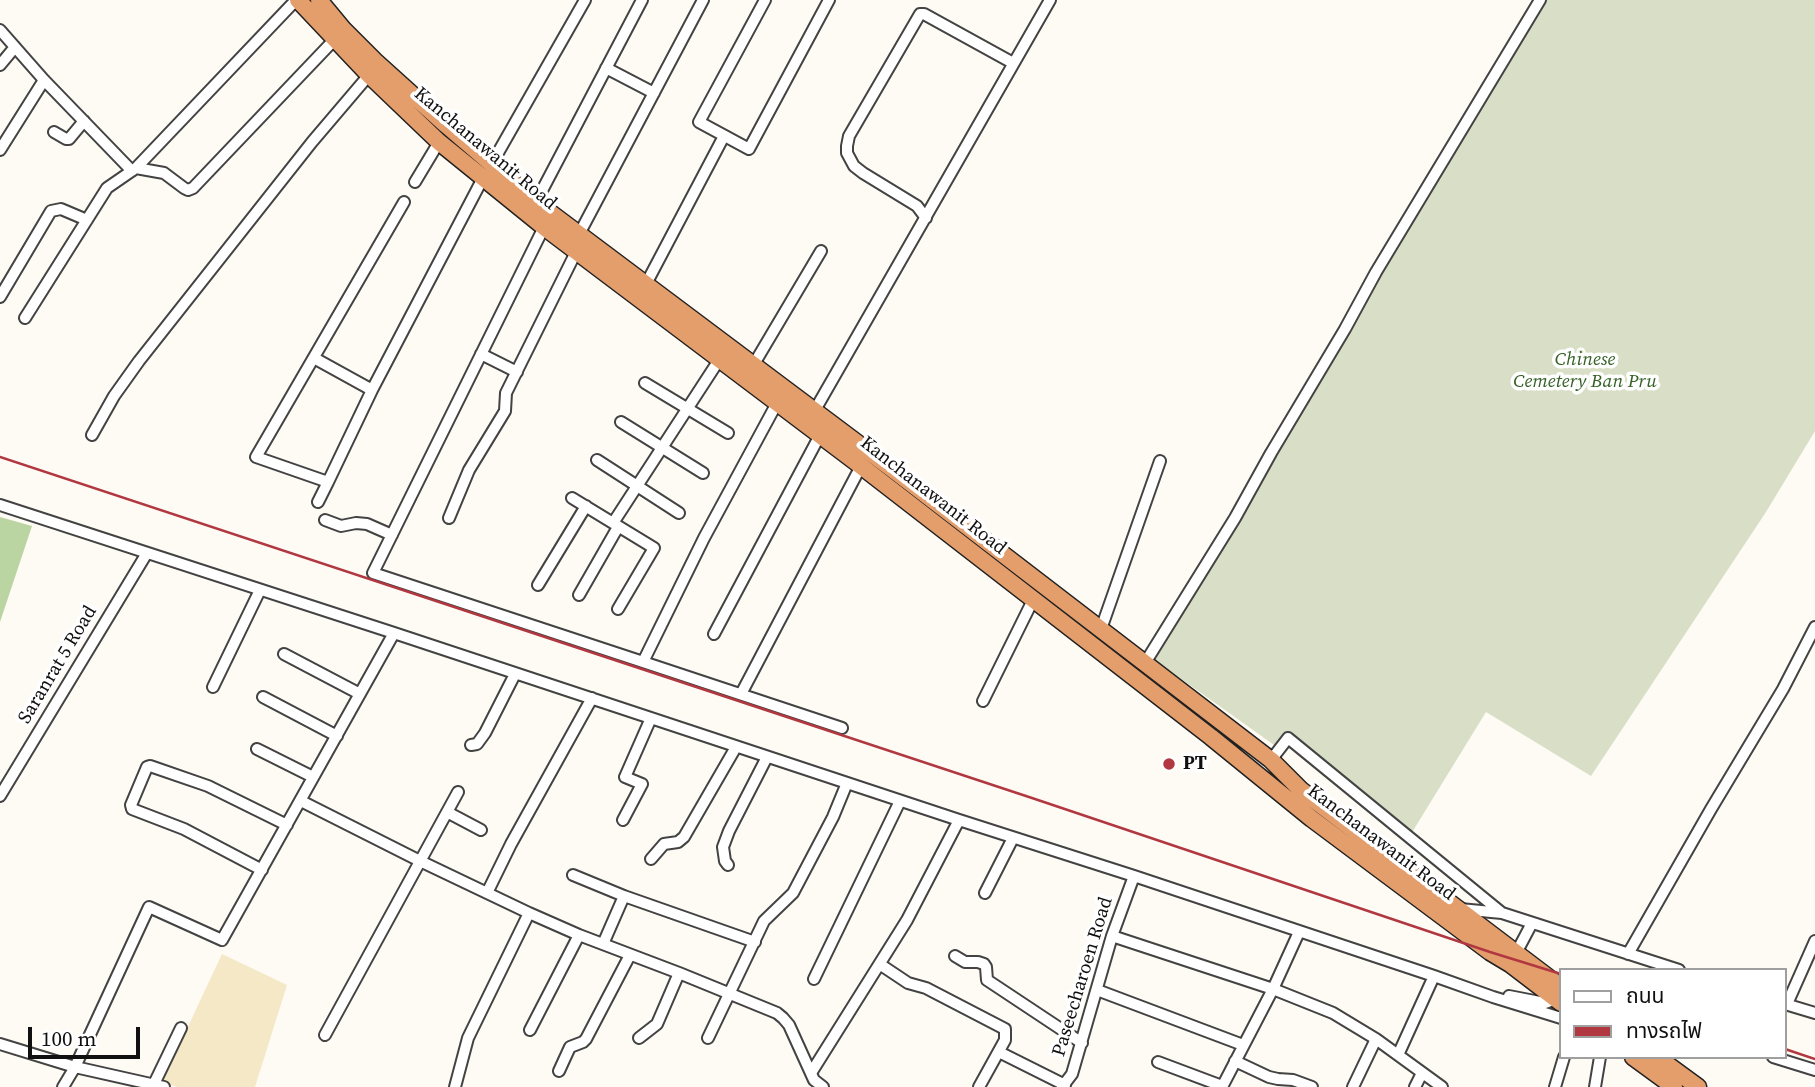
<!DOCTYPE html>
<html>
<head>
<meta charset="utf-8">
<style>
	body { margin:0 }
	#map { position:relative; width:1815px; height:1087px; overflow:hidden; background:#fefbf4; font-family:"Source Serif 4","Noto Sans Thai",serif }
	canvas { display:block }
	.legend { position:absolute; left:1559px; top:968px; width:228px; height:91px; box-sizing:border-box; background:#fff; border:2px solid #9f9f9f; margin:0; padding:9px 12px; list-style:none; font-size:21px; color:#101010 }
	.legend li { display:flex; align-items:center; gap:14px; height:35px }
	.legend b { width:35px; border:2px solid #9f9f9f }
	.scale { position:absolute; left:28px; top:1027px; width:112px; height:32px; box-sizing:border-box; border:4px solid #101010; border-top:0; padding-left:9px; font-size:21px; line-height:24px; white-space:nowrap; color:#101010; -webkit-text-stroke:5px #fff; paint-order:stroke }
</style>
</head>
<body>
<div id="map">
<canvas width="1815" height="1087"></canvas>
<ul class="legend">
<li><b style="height:9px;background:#fff"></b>ถนน</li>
<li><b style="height:9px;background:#b13741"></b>ทางรถไฟ</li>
</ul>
<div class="scale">100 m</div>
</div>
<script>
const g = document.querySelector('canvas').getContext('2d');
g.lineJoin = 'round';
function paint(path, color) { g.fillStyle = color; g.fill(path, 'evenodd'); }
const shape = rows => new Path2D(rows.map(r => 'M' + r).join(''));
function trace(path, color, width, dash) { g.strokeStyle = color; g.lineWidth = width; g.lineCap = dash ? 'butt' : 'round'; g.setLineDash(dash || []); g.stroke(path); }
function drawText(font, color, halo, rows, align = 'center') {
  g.font = font + ' "Source Serif 4",serif'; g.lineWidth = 7; g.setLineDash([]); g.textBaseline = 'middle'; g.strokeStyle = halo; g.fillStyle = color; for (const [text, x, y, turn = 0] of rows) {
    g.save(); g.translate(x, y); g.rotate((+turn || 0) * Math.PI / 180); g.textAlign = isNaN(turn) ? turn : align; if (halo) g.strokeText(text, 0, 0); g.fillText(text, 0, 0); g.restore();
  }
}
const forest = shape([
	[0,517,32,526,0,622]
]);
const sand = shape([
	[222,954,287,985,255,1087,177,1087,162,1082]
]);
const cemetery = shape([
	[1544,0,1815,0,1815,431,1766,512,1591,776,1486,712,1411,834,1286,733,1274,745,1152,658]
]);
const minor = shape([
	[765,0,699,122,749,149,829,0],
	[0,30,44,80,132,171],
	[0,65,15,47],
	[606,68,654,93],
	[54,132,66,139,69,139,84,121],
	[0,150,44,80],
	[491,165,585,0],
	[136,168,164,173,184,188,188,190,193,188,335,39],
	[415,182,439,142],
	[404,202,256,457,328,482,372,390,483,178],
	[536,202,642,0],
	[926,218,917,206,863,173,854,166,847,153,847,146,849,136,920,14,924,14,1013,63],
	[544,227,373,573,643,662],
	[576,240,703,0],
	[646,284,724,136],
	[0,297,51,211,61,209,87,220],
	[25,318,107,188,136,168,296,0],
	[481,354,517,372],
	[314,358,372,390],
	[754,364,821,251],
	[645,383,728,433],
	[777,403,704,538,643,662,842,728],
	[815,410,1050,0],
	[621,422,703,473],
	[92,435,114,396,139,361,312,142,369,75],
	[597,460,679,513],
	[572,498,654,548,618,609],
	[318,502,328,482],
	[0,505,394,633,959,820,1134,876,1434,976,1493,997,1561,1018],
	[449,518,469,470,505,411,506,393,576,252],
	[325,520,341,526,356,523,367,524,392,535],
	[613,523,719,360],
	[538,585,586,506],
	[579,595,618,527],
	[1101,629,1160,461],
	[714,634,820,435],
	[284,654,360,694],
	[1145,663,1235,518,1271,453,1345,329,1376,272,1540,0],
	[213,687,260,590],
	[741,694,861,466],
	[263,697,337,736],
	[983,701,1033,600],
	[471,745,477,744,485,733,515,674],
	[257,749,313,777],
	[1271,760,1288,738,1502,913,1679,970],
	[0,796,147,553],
	[301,801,420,861,529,913,579,935,679,973,777,1013,783,1018,789,1025,814,1080,823,1087],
	[447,812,481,830],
	[623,820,642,784,625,777,651,718],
	[651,859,664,844,678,842,684,837,736,747],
	[728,865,725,861,723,847,729,831,767,757],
	[262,870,184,829,132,809,131,805,147,767,150,766,153,767,208,786,287,825],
	[573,875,624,896,755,942],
	[487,893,511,844,592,698],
	[985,893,1013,838],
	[1460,909,1502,913],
	[1112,936,1273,989,1333,1013,1376,1039,1442,1087],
	[603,944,624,896],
	[1628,954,1711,809,1783,689,1815,627],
	[955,956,965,962,978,962,984,964,986,967,987,980,1082,1043],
	[1513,959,1532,923],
	[881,965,908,983,926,988,1005,1029,1005,1040,979,1087],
	[814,979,900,801],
	[1097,990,1243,1045],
	[1509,996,1545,1003,1556,999],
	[1785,1004,1815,1013],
	[1787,1004,1815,941],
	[530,1030,579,935],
	[325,1035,458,792],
	[639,1038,657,1024,679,973],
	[708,1038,764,921,793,893,833,817,847,783],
	[0,1044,75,1067,164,1087],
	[999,1052,1065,1085],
	[1398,1055,1434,976],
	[1773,1057,1815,1070],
	[1235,1061,1269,1077,1278,1079,1293,1080,1312,1087],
	[1158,1062,1222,1086],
	[559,1071,570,1047,583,1042,586,1039,630,955],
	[811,1073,907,920,959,820],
	[154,1084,181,1028],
	[63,1087,75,1067,149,907,222,940,394,633],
	[455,1087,468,1038,529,913],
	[1062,1087,1072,1074,1112,936,1134,876],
	[1222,1087,1273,989,1299,932],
	[1353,1087,1376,1039],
	[1415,1087,1422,1073],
	[1555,1087,1564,1057],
	[1595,1087,1600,1057]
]);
const highway = shape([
	[298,0,369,75,439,142,544,227,861,466,1211,737,1312,819,1490,952,1510,964,1561,1003],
	[319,0,344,30,375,61,446,125,536,202,892,469,1271,760,1301,790,1561,987],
	[1633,1057,1674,1087],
	[1657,1057,1698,1087]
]);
const rail = shape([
	[0,457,1032,798,1490,952,1561,974],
	[1785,1049,1815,1059]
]);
const markers = [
	[1169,764,7,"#b13741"]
];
const streetNames = [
	["Kanchanawanit Road",485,149,40],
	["Kanchanawanit Road",933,496,38],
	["Saranrat 5 Road",58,665,-59],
	["Kanchanawanit Road",1381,843,37],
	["Paseecharoen Road",1083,977,-73]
];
const parkNames = [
	["Chinese",1585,360],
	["Cemetery Ban Pru",1585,382]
];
const poiNames = [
	["PT",1183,764]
];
paint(forest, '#bad4a2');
paint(sand, '#f4e8c6');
paint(cemetery, '#d8dfc6');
trace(minor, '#434343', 14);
trace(highway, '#212121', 19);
trace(minor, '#fff', 10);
trace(highway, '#e49e6c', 16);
trace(rail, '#b13741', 2.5);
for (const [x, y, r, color] of markers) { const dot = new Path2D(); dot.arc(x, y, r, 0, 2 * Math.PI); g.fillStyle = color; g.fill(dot); trace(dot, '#fff', 2.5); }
drawText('19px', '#101010', '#fff', streetNames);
drawText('italic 19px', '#356127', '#fff', parkNames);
drawText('bold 19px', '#101010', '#fff', poiNames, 'left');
</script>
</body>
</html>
